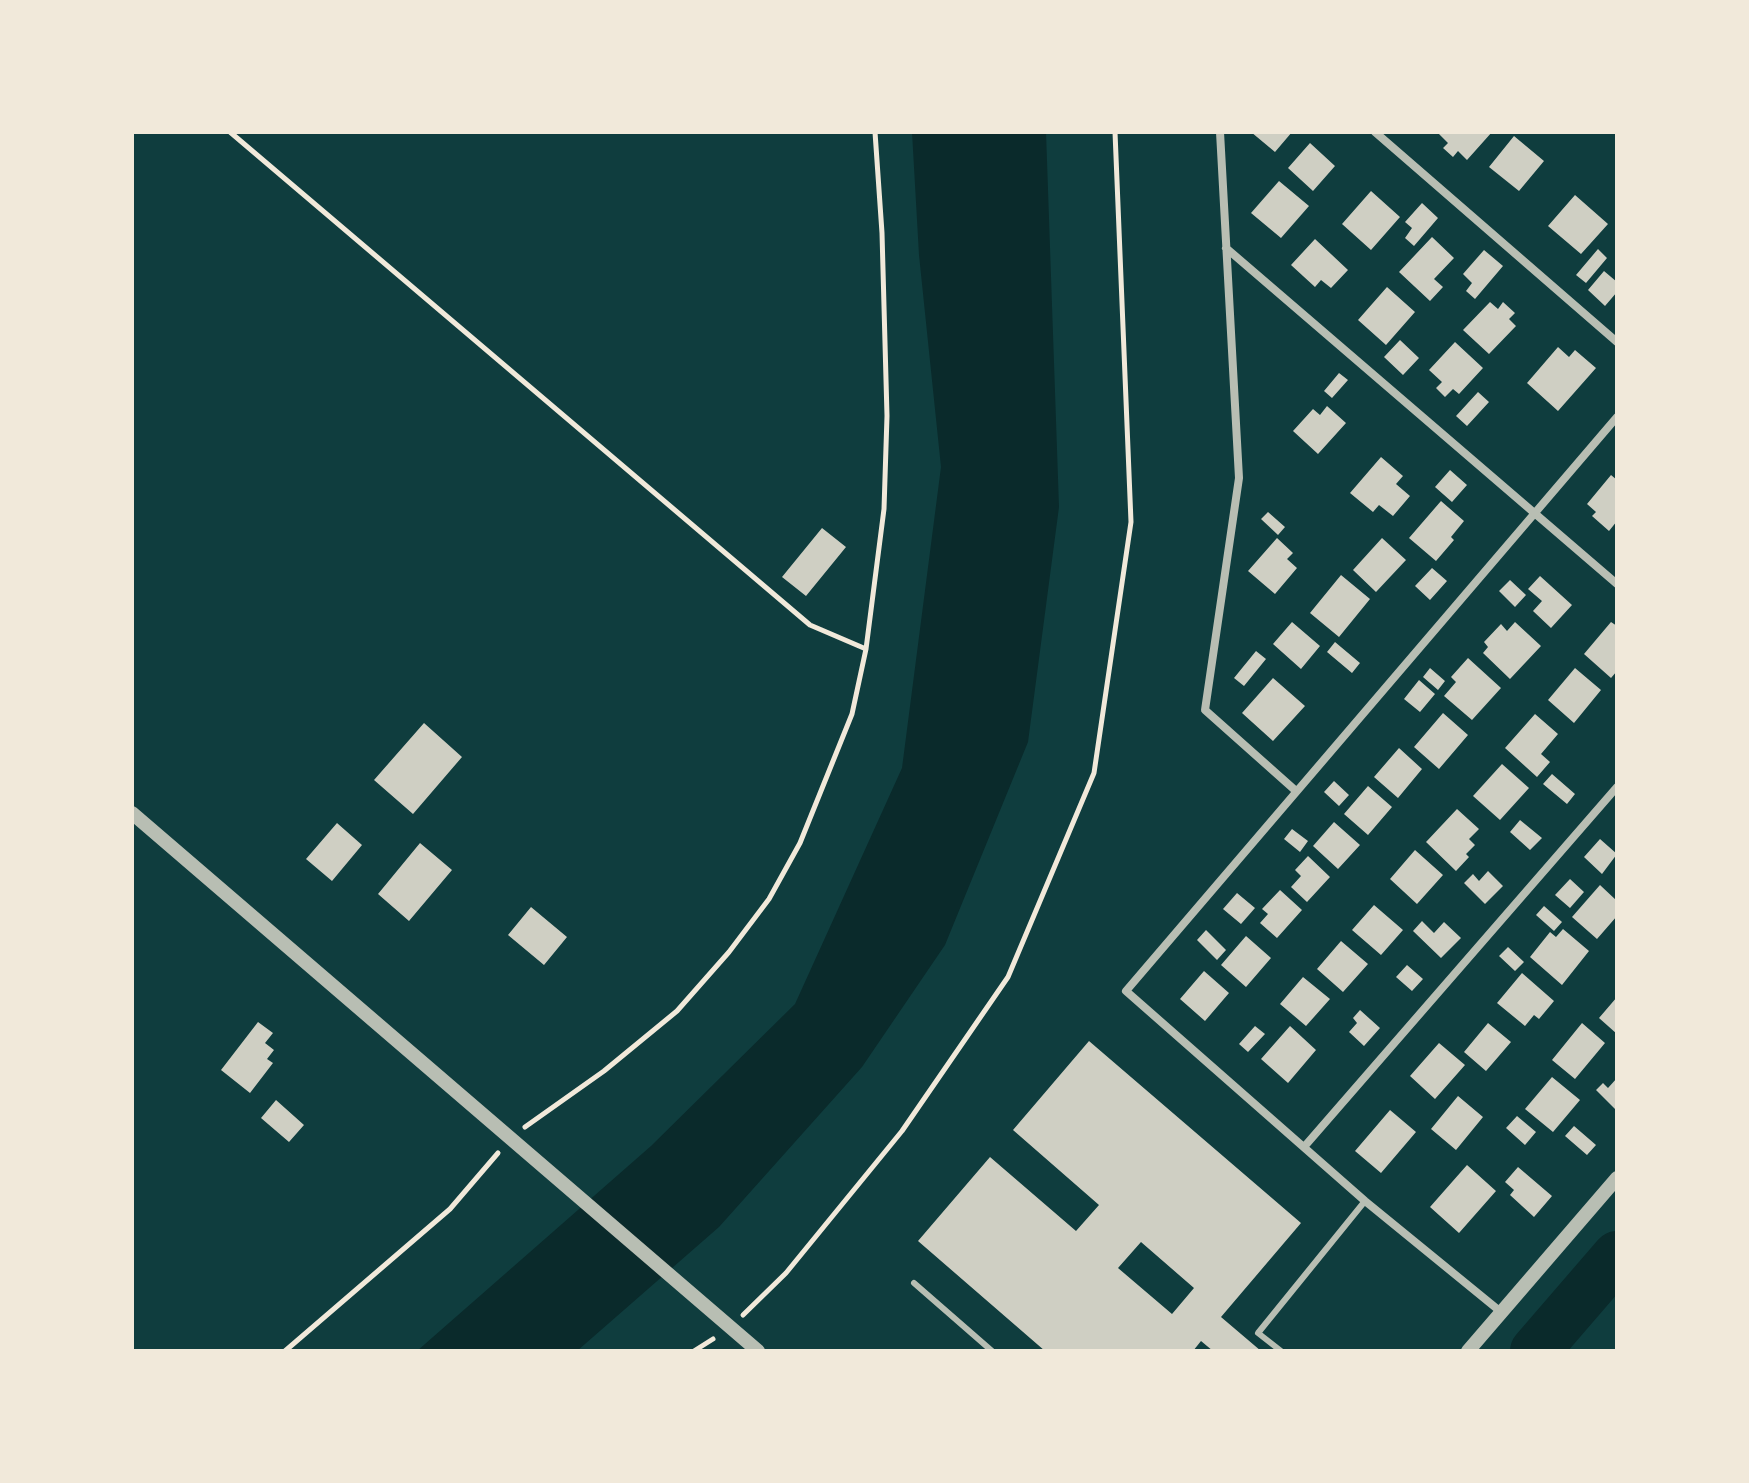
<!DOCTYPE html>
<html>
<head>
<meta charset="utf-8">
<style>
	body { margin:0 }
	#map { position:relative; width:1749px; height:1483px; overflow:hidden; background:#0f3d3e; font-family:Barlow,sans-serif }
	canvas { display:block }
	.frame { position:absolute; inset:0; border:134px solid #f1e9da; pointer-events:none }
</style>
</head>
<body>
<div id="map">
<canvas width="1749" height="1483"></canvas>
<div class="frame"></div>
</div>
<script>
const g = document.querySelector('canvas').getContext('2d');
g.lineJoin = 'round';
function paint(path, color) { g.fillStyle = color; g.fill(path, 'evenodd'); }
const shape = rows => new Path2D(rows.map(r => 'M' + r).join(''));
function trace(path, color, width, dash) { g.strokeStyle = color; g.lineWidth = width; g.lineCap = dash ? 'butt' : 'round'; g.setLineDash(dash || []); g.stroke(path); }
const water = shape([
	[912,132,1046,132,1059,507,1028,742,945,945,862,1067,719,1227,577,1351,417,1351,651,1146,795,1004,902,768,941,467,919,255]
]);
const river = shape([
	[1535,1351,1617,1256]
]);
const building = shape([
	[1251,132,1292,132,1275,152],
	[1441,132,1492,132,1467,160,1458,151,1453,157,1443,148,1448,143,1439,134],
	[1514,136,1544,161,1519,191,1489,167],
	[1310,143,1335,166,1313,191,1288,168],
	[1279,181,1309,206,1281,238,1251,213],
	[1371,191,1400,217,1371,250,1342,224],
	[1575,195,1608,224,1581,254,1548,226],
	[1422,203,1438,218,1414,246,1405,238,1412,228,1405,222],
	[1432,237,1454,258,1434,279,1443,287,1430,301,1399,272],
	[1315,239,1348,270,1331,288,1321,280,1315,287,1291,265],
	[1598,249,1607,258,1586,283,1576,275],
	[1484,250,1503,266,1475,299,1466,291,1472,283,1463,274],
	[1604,271,1617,282,1617,292,1605,306,1588,290],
	[1387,287,1415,312,1386,345,1358,320],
	[1490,302,1498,309,1503,302,1515,313,1509,319,1516,326,1489,354,1463,330],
	[1400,340,1419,358,1403,375,1384,357],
	[1455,342,1483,368,1459,394,1453,389,1445,397,1436,388,1442,382,1429,370],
	[1558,347,1569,357,1575,350,1596,368,1558,411,1527,383],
	[1339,373,1348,380,1332,398,1324,391],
	[1478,392,1489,402,1467,426,1456,416],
	[1327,406,1346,423,1318,454,1293,431,1313,409,1320,415],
	[1381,457,1403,476,1396,484,1410,496,1393,516,1379,505,1373,512,1350,493],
	[1450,470,1467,485,1452,502,1435,487],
	[1611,475,1617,480,1617,521,1609,531,1592,516,1596,512,1587,504],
	[1441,501,1464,521,1451,537,1454,540,1436,561,1409,538],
	[1268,512,1285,527,1278,535,1261,519],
	[822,528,846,547,806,596,782,577],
	[1277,538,1293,553,1287,559,1297,568,1275,594,1248,571],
	[1382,538,1406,560,1376,592,1353,570],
	[1432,568,1447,581,1430,600,1415,586],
	[1341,575,1370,599,1339,637,1310,613],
	[1540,576,1572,605,1551,628,1533,611,1542,601,1528,589],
	[1510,580,1526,595,1515,607,1499,591],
	[1292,622,1320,646,1301,669,1273,644],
	[1515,622,1541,646,1510,679,1483,653,1488,647,1484,642,1501,624,1507,631],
	[1611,622,1617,626,1617,671,1611,678,1584,654],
	[1335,642,1360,663,1352,673,1327,652],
	[1256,651,1266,659,1244,686,1234,678],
	[1468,658,1501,688,1472,720,1444,696,1456,682,1451,677],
	[1430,668,1445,681,1438,690,1423,677],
	[1575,668,1601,690,1574,723,1548,700],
	[1273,678,1305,706,1273,741,1242,713],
	[1419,680,1435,694,1420,712,1404,699],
	[1443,713,1468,735,1439,769,1414,747],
	[1535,714,1558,734,1541,754,1550,762,1537,777,1505,748],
	[424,723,462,757,413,814,374,780],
	[1399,748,1422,769,1398,798,1374,777],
	[1502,764,1529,788,1500,820,1473,796],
	[1552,774,1575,794,1567,804,1543,784],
	[1334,781,1349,795,1339,806,1324,792],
	[1368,786,1392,807,1368,835,1344,814],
	[1457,809,1479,829,1469,839,1475,845,1466,854,1469,857,1456,871,1426,842],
	[1520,820,1542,838,1530,850,1510,832],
	[1334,822,1360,845,1338,869,1313,846],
	[337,823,362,845,332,881,306,859],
	[1292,829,1308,841,1300,852,1284,839],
	[1600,839,1617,854,1602,874,1584,857],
	[420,843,452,870,409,921,378,894],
	[1415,850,1443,875,1417,904,1390,879],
	[1308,856,1330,877,1307,902,1291,887,1301,876,1295,870],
	[1488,871,1503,886,1485,904,1464,883,1473,874,1479,881],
	[1570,879,1584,892,1570,908,1555,895],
	[1600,885,1617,901,1617,916,1597,939,1572,917],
	[1280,890,1302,910,1277,938,1260,923,1268,914,1262,909],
	[1237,893,1255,908,1241,924,1223,909],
	[1374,905,1403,930,1381,955,1352,930],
	[1544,906,1562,922,1554,931,1536,915],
	[531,907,567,937,544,965,508,935],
	[1422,921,1434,933,1444,922,1461,938,1441,958,1413,931],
	[1563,929,1589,951,1562,985,1530,957,1550,932,1556,937],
	[1206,930,1226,950,1217,960,1197,940],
	[1246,936,1271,958,1246,987,1221,965],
	[1341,941,1368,964,1343,992,1317,969],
	[1508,947,1524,962,1515,971,1499,956],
	[1407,965,1423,979,1412,991,1396,977],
	[1204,971,1229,993,1205,1021,1180,999],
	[1522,973,1554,1001,1539,1019,1534,1015,1525,1026,1497,1003],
	[1303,977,1330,999,1306,1026,1280,1004],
	[1617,997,1617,1034,1599,1018],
	[1360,1010,1380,1028,1364,1046,1349,1032,1357,1023,1353,1018],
	[258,1022,273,1033,265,1043,274,1050,267,1059,273,1063,250,1093,221,1070],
	[1488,1023,1511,1042,1486,1071,1464,1052],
	[1582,1023,1605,1043,1575,1079,1552,1060],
	[1255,1026,1265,1034,1248,1052,1239,1044],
	[1290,1026,1316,1050,1288,1083,1261,1059],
	[1089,1041,1301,1223,1221,1317,1261,1351,1213,1351,1201,1341,1193,1351,1045,1351,918,1241,990,1157,1076,1231,1099,1205,1013,1130],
	[1141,1242,1194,1288,1172,1314,1118,1268],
	[1439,1043,1465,1065,1435,1099,1410,1076],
	[1552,1077,1580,1100,1553,1132,1525,1109],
	[1617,1078,1617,1111,1596,1090,1603,1083,1608,1088],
	[1458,1096,1483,1117,1456,1150,1431,1129],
	[276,1100,304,1125,289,1142,261,1118],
	[1390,1110,1416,1132,1381,1173,1355,1151],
	[1517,1116,1536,1132,1525,1145,1506,1128],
	[1574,1126,1596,1145,1587,1155,1565,1136],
	[1467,1165,1496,1191,1459,1233,1430,1207],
	[1518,1167,1552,1196,1534,1217,1510,1195,1514,1190,1505,1182]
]);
const path = shape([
	[230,132,810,625,866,649],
	[525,1127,604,1071,677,1011,729,952,769,899,800,843,852,714,866,649,884,509,887,416,882,233,875,132],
	[743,1315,786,1273,902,1131,1008,977,1094,773,1131,522,1115,132],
	[285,1351,450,1209,498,1153],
	[694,1351,713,1339]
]);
const service = shape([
	[914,1283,992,1351],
	[1281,1351,1258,1333,1365,1201]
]);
const minor = shape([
	[1220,132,1239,478,1205,710,1296,791],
	[1375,132,1617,342],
	[1226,248,1617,584],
	[1304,1147,1617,787],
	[1501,1312,1365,1201,1126,991,1617,417]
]);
const tertiary = shape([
	[132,813,758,1351],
	[1468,1351,1617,1178]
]);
paint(water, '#0a2a2b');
trace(river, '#0a2a2b', 50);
paint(building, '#cfcfc3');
trace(path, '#f1e9da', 5);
trace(service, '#b8beb3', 6);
trace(minor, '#b8beb3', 8);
trace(tertiary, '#b8beb3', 14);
</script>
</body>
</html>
